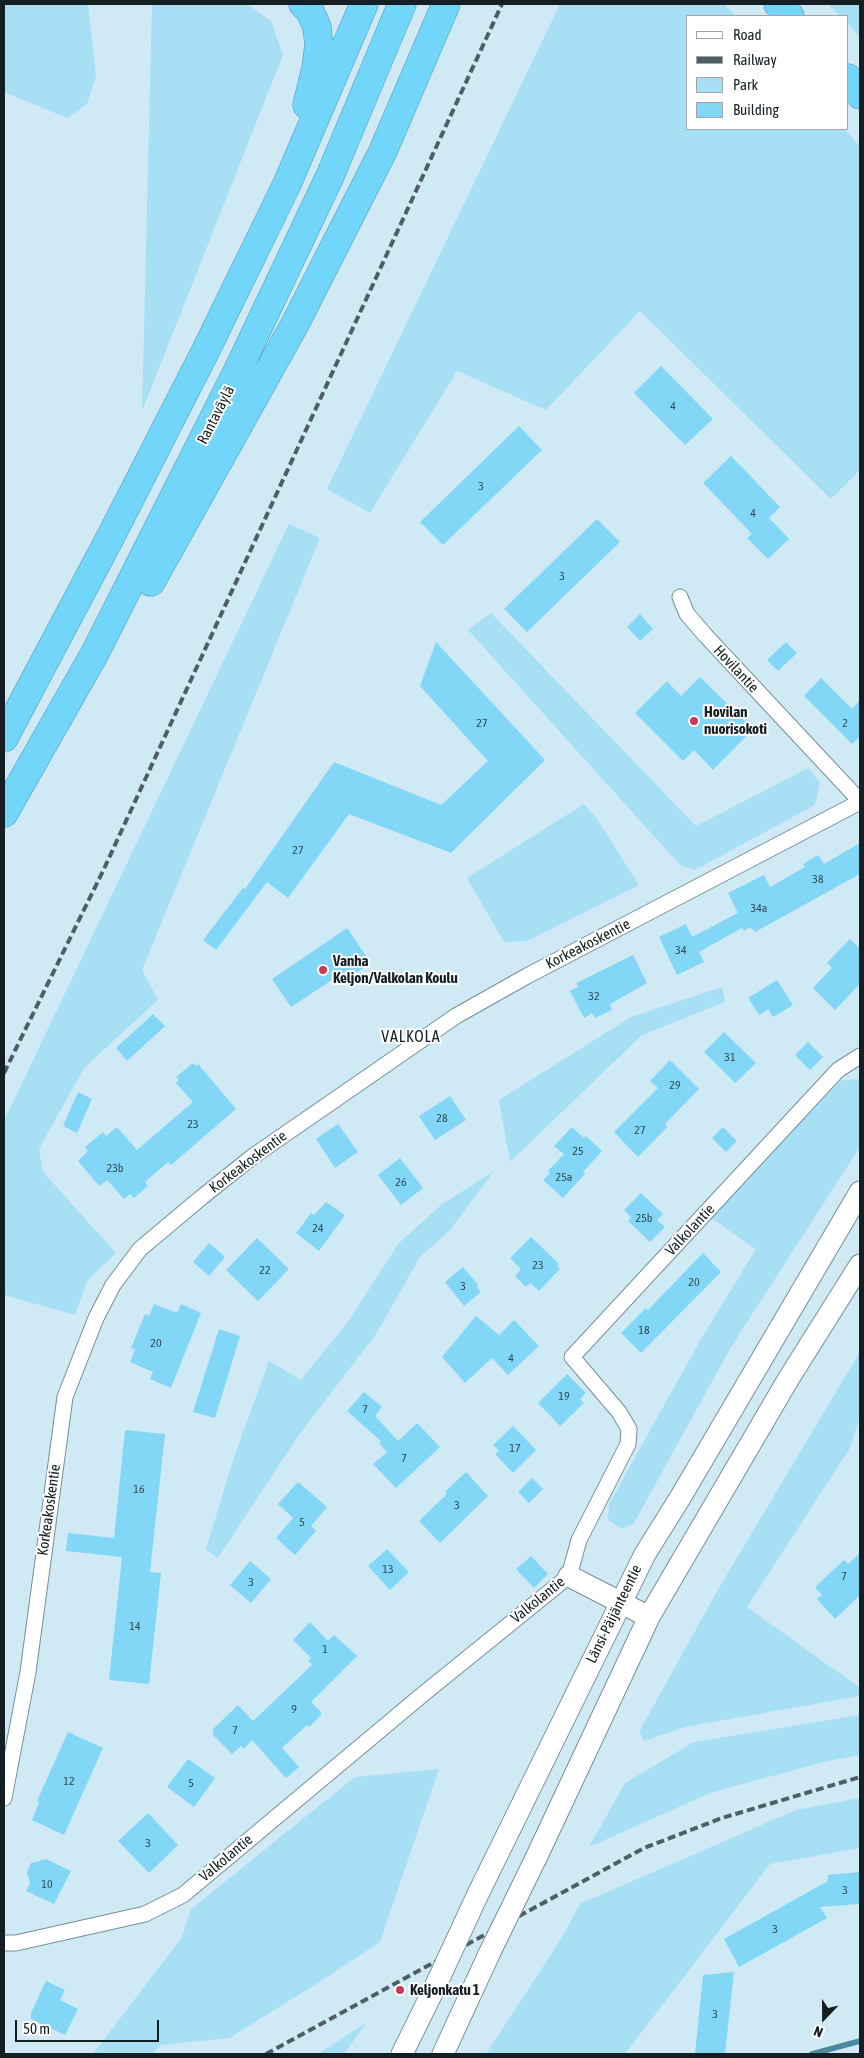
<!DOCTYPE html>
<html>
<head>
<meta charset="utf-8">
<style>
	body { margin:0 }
	#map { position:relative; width:864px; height:2058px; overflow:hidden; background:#d0eaf5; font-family:"Asap Condensed",sans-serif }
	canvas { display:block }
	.frame { position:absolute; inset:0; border:5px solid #151f23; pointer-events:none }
	.legend { position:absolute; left:686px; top:15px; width:162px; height:115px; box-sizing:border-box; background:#fff; border:1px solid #a1a5a7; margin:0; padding:6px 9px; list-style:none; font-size:15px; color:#151f23 }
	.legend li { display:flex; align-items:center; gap:10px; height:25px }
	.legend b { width:25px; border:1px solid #a1a5a7 }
	.north { position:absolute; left:799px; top:1993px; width:50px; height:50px; -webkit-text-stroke:4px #fff; paint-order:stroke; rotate:202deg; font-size:14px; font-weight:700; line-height:20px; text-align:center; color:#151f23 }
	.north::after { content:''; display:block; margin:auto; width:18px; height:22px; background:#151f23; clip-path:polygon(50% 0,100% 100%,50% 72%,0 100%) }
	.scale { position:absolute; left:15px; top:2020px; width:144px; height:22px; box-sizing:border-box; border:2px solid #151f23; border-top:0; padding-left:6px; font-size:15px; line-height:18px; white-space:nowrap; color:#151f23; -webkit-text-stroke:4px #fff; paint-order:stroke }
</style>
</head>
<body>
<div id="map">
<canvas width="864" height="2058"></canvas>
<div class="frame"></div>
<ul class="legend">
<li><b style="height:6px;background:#fff"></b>Road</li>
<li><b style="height:6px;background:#4f5e64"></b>Railway</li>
<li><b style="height:14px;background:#a7dff5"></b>Park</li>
<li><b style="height:14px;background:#82d7f7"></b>Building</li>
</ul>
<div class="north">N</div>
<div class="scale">50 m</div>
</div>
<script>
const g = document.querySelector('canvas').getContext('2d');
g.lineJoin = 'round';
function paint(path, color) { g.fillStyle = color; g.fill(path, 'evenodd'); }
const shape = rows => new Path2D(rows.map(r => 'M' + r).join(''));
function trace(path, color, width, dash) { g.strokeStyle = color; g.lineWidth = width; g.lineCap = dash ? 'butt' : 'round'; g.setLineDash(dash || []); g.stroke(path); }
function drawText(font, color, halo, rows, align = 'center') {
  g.font = font + ' "Asap Condensed",sans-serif'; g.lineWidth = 4; g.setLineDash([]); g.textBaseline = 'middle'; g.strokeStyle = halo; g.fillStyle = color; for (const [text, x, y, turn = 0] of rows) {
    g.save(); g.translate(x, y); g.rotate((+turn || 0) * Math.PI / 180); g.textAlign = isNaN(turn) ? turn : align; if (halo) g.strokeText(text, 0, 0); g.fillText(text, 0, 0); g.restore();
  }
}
const green = shape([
	[4,4,88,4,96,76,87,104,67,118,4,92],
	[152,4,247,4,271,21,283,55,142,411],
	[560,4,724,4,736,16,688,16,688,129,844,129,860,146,860,470,831,499,640,311,546,410,457,371,370,513,327,489],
	[828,4,860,4,860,37,848,24,848,16,840,16],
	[289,524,320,538,142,970,158,1000,84,1068,39,1149,43,1172,116,1253,87,1281,75,1315,4,1295,4,1121],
	[491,613,696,826,808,768,820,782,815,805,695,870,680,865,468,630],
	[584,804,595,816,639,885,527,941,504,942,467,878],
	[722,987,725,1002,642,1035,510,1162,499,1100,631,1017],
	[860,1079,860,1147,731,1347,634,1523,622,1529,608,1520,609,1504,701,1339,756,1249,708,1216,842,1080],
	[494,1171,450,1230,420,1257,376,1334,296,1439,218,1558,206,1549,235,1454,269,1361,301,1380,350,1319,398,1244,441,1205],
	[860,1352,860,1416,850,1448,747,1607,860,1688,860,1696,685,1727,644,1741,639,1732,716,1593],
	[860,1715,860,1755,823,1762,710,1793,589,1847,625,1783,694,1742],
	[439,1769,380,1942,321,1981,229,2038,161,2045,152,2054,93,2054,182,1937,191,1909,355,1777],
	[860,1798,860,1848,770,1864,625,2054,486,2054,561,1939,580,1904,796,1810],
	[367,2022,344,2054,318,2054]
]);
const stream = shape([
	[812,2054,860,2041]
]);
const building = shape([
	[661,366,713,419,685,445,634,393],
	[519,426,542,450,443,545,420,522],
	[731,456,780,507,769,518,789,539,768,559,747,538,752,534,703,483],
	[597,519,620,542,527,632,504,609],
	[640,614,653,629,640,641,627,627],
	[436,642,545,760,451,853,349,814,288,898,267,882,216,950,203,940,243,888,245,889,334,762,441,805,488,761,420,686],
	[786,642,797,653,778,671,767,660],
	[700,677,753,729,713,770,694,750,683,761,635,713,667,681,681,696],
	[821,678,852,709,860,700,860,737,852,744,804,696],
	[860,843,860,874,755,932,750,927,744,931,742,928,699,952,704,962,677,975,659,937,686,924,692,937,738,913,728,893,764,875,770,887,805,867,803,864,818,855,824,864],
	[347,928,371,963,340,984,335,978,291,1007,272,979],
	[850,939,860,949,860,984,835,1010,813,988,832,968,827,963],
	[633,955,647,983,610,1004,612,1010,595,1018,592,1013,584,1018,570,991,578,987,576,983],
	[777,980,793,1005,773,1017,768,1009,759,1015,748,998],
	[153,1014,165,1026,127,1061,116,1048],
	[724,1032,756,1063,735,1083,704,1052],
	[808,1042,823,1057,810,1070,795,1055],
	[670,1060,699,1089,665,1124,667,1127,638,1157,614,1132,658,1088,650,1081],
	[193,1063,196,1066,198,1064,236,1109,171,1165,168,1162,145,1182,148,1186,134,1198,130,1194,124,1199,107,1180,99,1186,78,1161,88,1151,85,1147,103,1132,106,1136,117,1127,137,1150,193,1102,176,1083,179,1080,176,1077],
	[78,1092,92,1099,77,1133,63,1126],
	[450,1096,466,1120,435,1140,419,1116],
	[338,1124,358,1152,335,1168,316,1139],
	[572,1127,584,1138,586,1136,602,1151,583,1172,585,1174,563,1198,543,1180,550,1173,548,1171,564,1154,554,1146],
	[723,1127,737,1141,726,1152,712,1138],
	[400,1158,423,1188,401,1205,378,1175],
	[641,1193,663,1214,657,1220,665,1227,650,1242,628,1221,631,1217,624,1210],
	[326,1202,345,1215,319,1251,296,1233,311,1213,314,1215],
	[531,1237,559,1264,557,1266,560,1269,539,1291,530,1283,526,1287,515,1276,521,1269,510,1258],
	[257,1238,289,1269,258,1301,226,1270],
	[209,1243,225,1257,209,1276,193,1262],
	[703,1253,721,1272,641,1353,621,1333,646,1308,648,1310],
	[463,1267,478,1285,477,1287,481,1292,464,1306,445,1282],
	[154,1304,177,1313,181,1304,201,1313,171,1388,150,1379,153,1372,130,1362,135,1350,131,1348,145,1314,149,1316],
	[476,1316,499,1335,514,1320,539,1346,508,1375,492,1358,465,1383,442,1357],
	[219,1329,240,1336,215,1418,193,1412],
	[567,1374,586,1393,580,1399,584,1403,560,1426,538,1403],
	[364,1392,382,1407,375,1416,398,1441,417,1423,440,1447,396,1488,373,1464,387,1452,379,1443,381,1441,347,1411],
	[513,1426,536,1450,513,1473,495,1454,499,1451,493,1445],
	[125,1430,165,1434,150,1572,161,1573,149,1684,109,1680,122,1557,66,1551,68,1533,114,1538],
	[466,1472,488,1496,440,1543,419,1521,447,1494,445,1492],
	[532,1478,543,1489,529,1503,518,1492],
	[298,1482,327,1507,311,1526,316,1531,295,1555,276,1538,293,1518,278,1504],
	[387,1549,409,1572,390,1590,368,1566],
	[860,1553,860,1595,835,1619,817,1599,822,1595,815,1587,844,1560,848,1564],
	[531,1556,548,1574,534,1588,516,1569],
	[250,1561,271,1579,251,1603,230,1585],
	[310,1622,328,1641,334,1635,357,1656,311,1702,321,1712,321,1715,309,1727,307,1725,282,1748,299,1767,286,1778,252,1740,244,1749,241,1746,232,1754,213,1735,213,1729,238,1705,253,1721,312,1665,308,1661,311,1658,293,1640],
	[68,1732,103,1748,64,1835,32,1820,39,1802,37,1801],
	[188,1759,215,1778,194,1807,167,1787],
	[148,1813,178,1845,149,1873,118,1841],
	[46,1859,71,1871,54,1904,26,1891,30,1883,27,1872,31,1863],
	[860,1872,860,1904,820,1907,827,1918,739,1967,724,1939,828,1881,828,1875],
	[734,1972,725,2054,695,2054,703,1975],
	[46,1981,65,1990,60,2000,78,2009,65,2035,31,2019,31,2013]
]);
const street = shape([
	[680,597,687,614,706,636,860,801],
	[4,1798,28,1672,65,1397,96,1318,113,1285,140,1249,202,1197,252,1157,456,1016,527,976,860,802],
	[4,1943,16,1943,145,1914,183,1895,422,1695,569,1576,579,1540,628,1444,629,1429,619,1412,572,1357,838,1070,860,1056]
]);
const secondary = shape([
	[569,1576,649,1617],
	[536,1858,649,1617,789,1378,860,1265],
	[478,1894,645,1554,680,1498,860,1192],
	[402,2054,434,1989],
	[443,2054,490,1952]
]);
const highway = shape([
	[303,4,310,11,317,27,319,45,316,68,307,105],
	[778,4,790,16],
	[848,78,860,95],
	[151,582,295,324,383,151,446,4],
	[4,738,111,536,206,350,287,184,364,4],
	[4,813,95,653,238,370,330,176,402,4]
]);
const rail = shape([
	[4,1073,103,871,502,4],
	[266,2054,644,1848,722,1818,860,1777]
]);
const secondaryBridge = shape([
	[490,1952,536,1858],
	[434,1989,478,1894]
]);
const markers = [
	[694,721,5,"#ca3a56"],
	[323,970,5,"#ca3a56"],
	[400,1990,5,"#ca3a56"]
];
const numberNames = [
	["4",673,406],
	["3",481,486],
	["4",753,513],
	["3",562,576],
	["27",482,723],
	["2",845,723],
	["27",298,850],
	["38",818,879],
	["34a",759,908],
	["34",681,950],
	["32",594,996],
	["31",730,1057],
	["29",675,1085],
	["28",442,1118],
	["23",193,1124],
	["27",640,1130],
	["25",578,1151],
	["23b",115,1168],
	["25a",564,1177],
	["26",401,1182],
	["25b",644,1218],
	["24",318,1228],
	["23",538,1265],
	["22",265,1270],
	["20",694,1282],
	["3",463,1286],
	["18",644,1330],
	["20",156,1343],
	["4",511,1358],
	["19",564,1396],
	["7",365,1409],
	["17",515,1448],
	["7",404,1458],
	["16",139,1489],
	["3",457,1505],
	["5",302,1522],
	["13",388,1569],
	["7",844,1576],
	["3",251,1582],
	["14",135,1626],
	["1",325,1649],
	["9",294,1709],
	["7",235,1730],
	["12",69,1781],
	["5",191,1783],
	["3",148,1843],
	["10",47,1884],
	["3",845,1890],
	["3",775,1929],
	["3",715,2014]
];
const streetNames = [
	["Rantaväylä",216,415,-63],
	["Hovilantie",736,669,47],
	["Korkeakoskentie",588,944,-27],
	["Korkeakoskentie",248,1162,-37],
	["Valkolantie",690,1230,-47],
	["Korkeakoskentie",49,1510,-82],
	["Valkolantie",538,1600,-39],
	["Länsi-Päijänteentie",614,1614,-64],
	["Valkolantie",226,1858,-40]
];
const poiNames = [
	["Hovilan",704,712],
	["nuorisokoti",704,729],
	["Vanha",333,961],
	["Keljon/Valkolan Koulu",333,978],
	["Keljonkatu 1",410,1990]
];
const neighbourhoodNames = [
	["VALKOLA",411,1037]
];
paint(green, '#a7dff5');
trace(stream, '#4a899f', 5.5);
paint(building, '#82d7f7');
trace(street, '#768f99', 17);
trace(secondary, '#768f99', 23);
trace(highway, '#5196af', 29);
trace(street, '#fff', 15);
trace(secondary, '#fff', 21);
trace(highway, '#71d6fa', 28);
trace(rail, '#4f5e64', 4, [8, 4]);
trace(secondaryBridge, '#768f99', 23, []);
trace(secondaryBridge, '#fff', 21);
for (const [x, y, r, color] of markers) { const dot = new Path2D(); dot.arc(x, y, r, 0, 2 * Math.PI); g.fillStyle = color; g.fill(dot); trace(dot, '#fff', 2); }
drawText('12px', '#304d58', null, numberNames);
drawText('15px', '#151f23', '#fff', streetNames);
drawText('bold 15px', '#151f23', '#fff', poiNames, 'left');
g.letterSpacing = '1px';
drawText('16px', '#151f23', '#fff', neighbourhoodNames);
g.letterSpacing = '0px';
</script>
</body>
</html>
